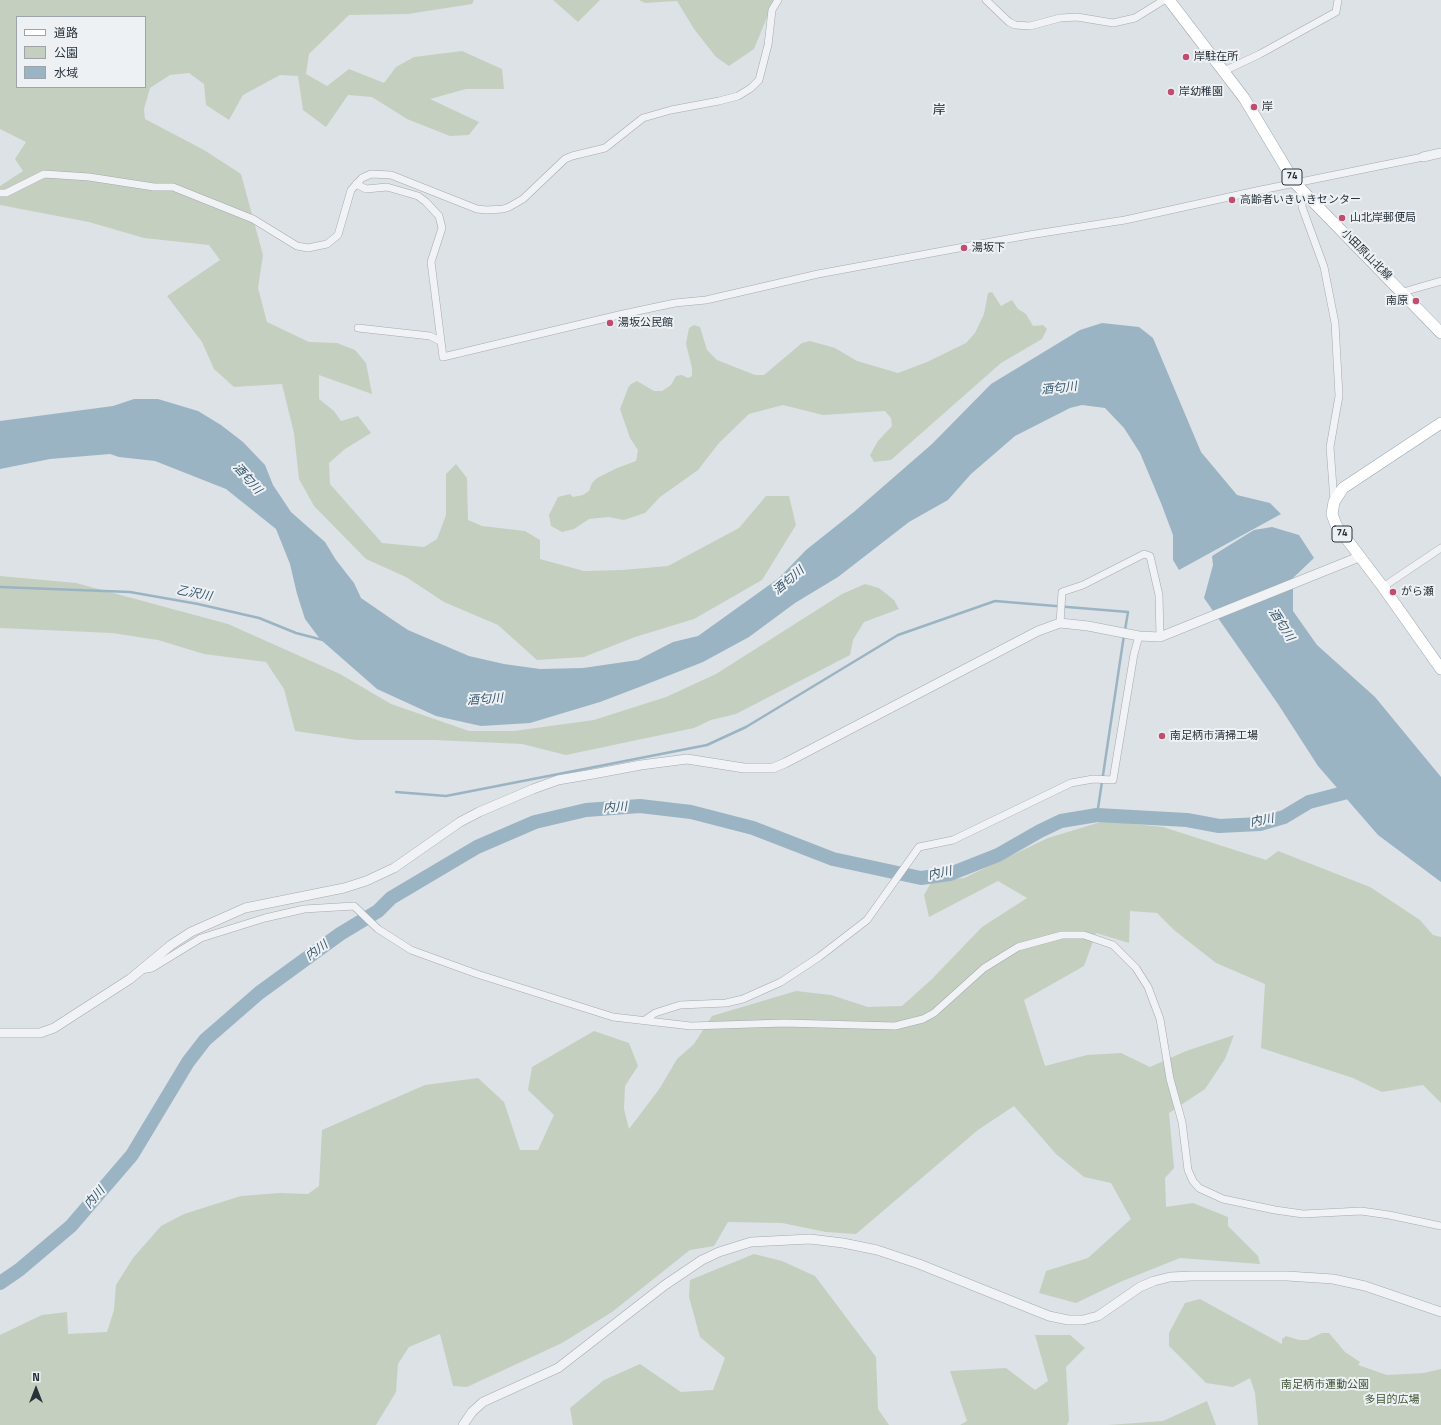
<!DOCTYPE html>
<html>
<head>
<meta charset="utf-8">
<style>
	body { margin:0 }
	#map { position:relative; width:1441px; height:1425px; overflow:hidden; background:#dde2e6; font-family:"Titillium Web","Noto Sans JP",sans-serif }
	canvas { display:block }
	.legend { position:absolute; left:16px; top:16px; width:130px; height:72px; box-sizing:border-box; background:#edf1f4; border:1px solid #9ea5aa; margin:0; padding:5px 7px; list-style:none; font-size:12px; color:#28323b }
	.legend li { display:flex; align-items:center; gap:8px; height:20px }
	.legend b { width:20px; border:1px solid #9ea5aa }
	.north { position:absolute; left:16px; top:1369px; width:40px; height:40px; -webkit-text-stroke:3px #edf1f4; paint-order:stroke; rotate:0deg; font-size:11px; font-weight:700; line-height:16px; text-align:center; color:#28323b }
	.north::after { content:''; display:block; margin:auto; width:14px; height:18px; background:#28323b; clip-path:polygon(50% 0,100% 100%,50% 72%,0 100%) }
</style>
</head>
<body>
<div id="map">
<canvas width="1441" height="1425"></canvas>
<ul class="legend">
<li><b style="height:5px;background:#fff"></b>道路</li>
<li><b style="height:11px;background:#c5cfbf"></b>公園</li>
<li><b style="height:11px;background:#9bb4c3"></b>水域</li>
</ul>
<div class="north">N</div>
</div>
<script>
const g = document.querySelector('canvas').getContext('2d');
g.lineJoin = 'round';
function paint(path, color) { g.fillStyle = color; g.fill(path, 'evenodd'); }
const shape = rows => new Path2D(rows.map(r => 'M' + r).join(''));
function trace(path, color, width, dash) { g.strokeStyle = color; g.lineWidth = width; g.lineCap = dash ? 'butt' : 'round'; g.setLineDash(dash || []); g.stroke(path); }
function drawText(font, color, halo, rows, align = 'center') {
  g.font = font + ' "Titillium Web","Noto Sans JP",sans-serif'; g.lineWidth = 4; g.setLineDash([]); g.textBaseline = 'middle'; g.strokeStyle = halo; g.fillStyle = color; for (const [text, x, y, turn = 0] of rows) {
    g.save(); g.translate(x, y); g.rotate((+turn || 0) * Math.PI / 180); g.textAlign = isNaN(turn) ? turn : align; if (halo) g.strokeText(text, 0, 0); g.fillText(text, 0, 0); g.restore();
  }
}
const green = shape([
	[0,0,474,0,472,4,408,14,349,15,309,54,306,74,327,86,349,69,384,83,396,67,414,57,462,51,502,69,504,89,466,89,430,99,479,122,469,135,450,136,407,119,372,97,348,95,326,127,303,110,298,76,280,75,243,95,229,120,206,105,204,84,189,73,170,75,150,88,144,109,145,119,204,150,241,174,263,255,258,288,267,322,309,342,337,343,355,350,366,363,372,394,319,375,319,399,334,411,341,421,358,416,371,433,345,449,329,463,330,484,382,543,424,547,437,539,446,515,446,474,456,464,467,478,468,520,482,526,525,531,540,540,540,559,584,571,622,570,668,566,739,528,766,496,789,496,796,525,762,580,694,619,635,637,584,657,537,660,498,625,444,602,406,577,366,559,314,506,299,479,294,433,282,384,234,387,214,369,202,342,167,296,220,260,209,245,144,238,89,222,0,205,0,186,23,171,15,159,26,142,0,129],
	[17,17,145,17,145,87,17,87],
	[553,0,600,0,578,22],
	[639,0,774,0,754,49,729,66,716,57,694,29,677,1,645,3],
	[992,292,1001,306,1012,300,1018,309,1026,314,1033,326,1043,325,1047,329,1042,339,1001,363,891,460,874,462,870,455,878,441,892,426,891,418,885,411,823,415,783,405,749,414,719,443,698,470,660,497,645,513,624,520,608,517,589,519,574,529,562,532,551,526,549,515,558,497,570,494,573,497,583,495,589,491,592,483,597,478,617,468,636,461,638,450,630,438,620,409,628,388,631,384,637,381,654,391,662,391,671,385,676,376,682,375,688,378,692,376,692,368,686,344,689,328,694,325,700,327,707,350,717,360,755,375,764,375,802,343,810,341,835,348,857,361,898,373,927,362,966,343,975,333,984,314,988,293],
	[0,576,76,583,228,624,340,674,391,704,469,731,514,731,594,720,666,697,716,674,842,594,865,584,879,588,894,600,899,609,864,622,853,640,850,655,736,714,711,720,694,728,566,755,522,744,435,740,356,740,295,731,284,689,266,662,204,654,158,640,112,633,0,628],
	[1104,821,1163,827,1266,860,1278,851,1370,887,1420,920,1433,935,1441,937,1441,1103,1423,1085,1382,1092,1353,1078,1261,1048,1265,984,1216,963,1174,930,1157,913,1130,911,1129,943,1096,933,1084,966,1024,1000,1045,1066,1087,1055,1121,1053,1150,1067,1186,1051,1234,1035,1225,1059,1205,1089,1169,1113,1174,1168,1165,1178,1166,1207,1193,1203,1228,1217,1228,1226,1258,1256,1260,1264,1180,1258,1120,1282,1076,1303,1039,1293,1046,1271,1088,1258,1131,1219,1111,1183,1084,1177,1056,1154,1014,1106,978,1130,856,1234,826,1232,782,1223,728,1222,714,1246,690,1250,612,1312,562,1343,467,1387,453,1386,440,1334,409,1347,398,1364,396,1392,376,1425,0,1425,0,1335,42,1315,67,1312,68,1334,107,1332,114,1310,116,1285,133,1258,161,1226,184,1214,241,1196,280,1193,308,1194,319,1186,322,1130,425,1085,478,1078,504,1102,520,1150,538,1150,554,1115,528,1090,532,1067,594,1031,629,1043,638,1066,625,1086,624,1109,629,1129,660,1088,677,1059,694,1044,712,1016,796,991,831,995,868,1007,902,1006,932,979,982,927,1027,898,998,881,929,917,924,895,932,881,964,878,1048,838],
	[754,1254,782,1261,815,1276,876,1357,878,1409,889,1425,573,1425,570,1408,604,1380,640,1364,681,1392,713,1390,725,1358,700,1337,689,1297,690,1280],
	[1200,1299,1282,1344,1282,1339,1286,1336,1299,1340,1307,1340,1322,1333,1329,1333,1345,1352,1360,1362,1358,1365,1387,1375,1424,1373,1441,1369,1441,1425,1258,1425,1255,1393,1250,1378,1233,1387,1206,1383,1169,1346,1169,1333,1185,1303],
	[1035,1335,1070,1335,1085,1348,1066,1367,1069,1421,1067,1425,960,1425,967,1421,950,1371,1006,1368,1035,1390,1048,1381],
	[1207,1401,1216,1425,1108,1425,1163,1421]
]);
const water = shape([
	[1102,323,1139,327,1153,338,1201,452,1237,495,1270,503,1281,514,1179,570,1173,560,1173,535,1161,503,1140,453,1124,428,1105,408,1082,405,1070,408,1015,436,971,474,948,500,909,522,838,577,795,603,749,637,703,662,642,686,600,702,530,723,481,726,436,716,377,689,320,639,305,619,297,594,290,564,276,529,226,489,155,461,119,457,110,454,50,459,0,469,0,421,113,406,134,399,158,399,198,411,221,425,243,442,265,465,273,485,291,512,325,542,336,560,354,583,361,598,393,620,408,630,469,656,504,664,540,669,583,668,638,660,673,642,698,636,779,578,806,550,855,511,932,444,991,384,1080,330],
	[1272,527,1299,535,1314,558,1293,578,1293,611,1317,645,1375,697,1441,777,1441,882,1378,835,1318,766,1278,704,1204,598,1213,565,1212,556,1254,530]
]);
const stream = shape([
	[0,587,130,592,198,604,259,618,296,633,323,640],
	[396,792,446,796,707,745,746,727,898,635,995,601,1128,612,1125,630],
	[1097,815,1124,635]
]);
const river = shape([
	[0,1283,19,1270,71,1226,132,1155,188,1062,205,1040,259,993,340,934,378,911,391,898,477,847,535,822,586,810,640,806,691,812,753,828,833,859,921,878,950,874,998,855,1040,831,1061,821,1097,815,1187,820,1219,826,1260,824,1284,817,1309,802,1359,789]
]);
const minor = shape([
	[986,0,1009,22,1015,25,1030,26,1060,18,1077,17,1113,23,1135,18,1164,0],
	[1224,71,1260,54,1336,12,1338,0],
	[356,184,366,189,387,187,418,196,426,202,439,216,442,228,431,262,443,357,623,314,675,303,706,300,818,274,1029,235,1125,220,1256,191,1423,157],
	[1303,192,1302,207,1324,267,1335,323,1339,396,1330,447,1334,501],
	[0,193,6,193,44,174,89,177,154,187,173,187,253,219,297,246,308,248,327,244,338,235,351,190,362,178,371,174,391,175,477,209,487,210,503,209,509,207,523,199,565,159,572,156,605,148,643,118,671,110,719,101,738,96,751,88,759,80,768,45,772,10,778,0],
	[1403,292,1441,281],
	[358,328,430,336,440,341],
	[1383,587,1441,548],
	[1060,623,1062,592,1083,585,1144,554,1150,556,1159,595,1160,637],
	[141,970,152,968,201,938,265,918,304,909,354,906,378,929,411,950,477,974,613,1017,691,1026,784,1023,895,1026,923,1019,934,1013,984,968,1018,947,1062,935,1084,935,1113,945,1136,968,1148,987,1160,1019,1170,1079,1182,1122,1188,1170,1193,1181,1199,1188,1223,1199,1275,1210,1303,1214,1361,1211,1389,1215,1441,1226],
	[645,1020,655,1013,680,1005,726,1003,743,999,781,982,819,957,867,920,919,847,953,840,1071,783,1093,779,1113,780,1134,654,1139,636]
]);
const tertiary = shape([
	[1423,157,1441,153],
	[0,1033,40,1033,54,1028,130,979,171,945,191,932,245,908,344,888,366,881,394,868,460,822,479,812,533,789,558,780,593,774,641,765,687,759,744,768,773,768,785,763,1038,631,1060,623,1088,626,1139,636,1160,637,1359,557],
	[463,1425,472,1412,483,1402,558,1368,665,1285,702,1260,719,1252,751,1242,810,1239,843,1243,877,1250,919,1264,1049,1316,1068,1320,1083,1320,1098,1316,1140,1287,1154,1281,1170,1277,1192,1276,1287,1276,1333,1279,1365,1286,1441,1312]
]);
const primary = shape([
	[1169,0,1244,98,1295,183,1441,333],
	[1441,423,1343,488,1334,502,1332,514,1336,525,1383,587,1441,669]
]);
const markers = [
	[1186,57,4,"#c24c6d"],
	[1171,92,4,"#c24c6d"],
	[1254,107,4,"#c24c6d"],
	[1232,200,4,"#c24c6d"],
	[1342,218,4,"#c24c6d"],
	[964,248,4,"#c24c6d"],
	[1416,301,4,"#c24c6d"],
	[610,323,4,"#c24c6d"],
	[1393,592,4,"#c24c6d"],
	[1162,736,4,"#c24c6d"]
];
const shields = [
	[1292,177,20],
	[1342,534,20]
];
const shieldNames = [
	["74",1292,177],
	["74",1342,534]
];
const poiNames = [
	["岸駐在所",1194,57],
	["岸幼稚園",1179,92],
	["岸",1262,107],
	["高齢者いきいきセンター",1240,200],
	["山北岸郵便局",1350,218],
	["湯坂下",972,248],
	["南原",1408,301,"right"],
	["湯坂公民館",618,323],
	["がら瀬",1401,592],
	["南足柄市清掃工場",1170,736]
];
const streetNames = [
	["小田原山北線",1366,255,45]
];
const parkNames = [
	["南足柄市運動公園",1325,1385],
	["多目的広場",1392,1400]
];
const waterNames = [
	["酒匂川",1059,389,-6],
	["酒匂川",247,479,48],
	["酒匂川",789,581,-41],
	["乙沢川",194,594,11],
	["酒匂川",1281,625,57],
	["酒匂川",485,700,-4],
	["内川",615,808,-4],
	["内川",1262,821,-11],
	["内川",940,874,-12],
	["内川",317,951,-36],
	["内川",95,1198,-49]
];
const quarterNames = [
	["岸",939,111]
];
paint(green, '#c5cfbf');
paint(water, '#9bb4c3');
trace(stream, '#9bb4c3', 2.5);
trace(river, '#9bb4c3', 14);
trace(minor, '#a3aaaf', 8);
trace(tertiary, '#a3aaaf', 10);
trace(primary, '#9ea8b0', 12);
trace(minor, '#f0f2f5', 7);
trace(tertiary, '#f0f2f5', 9);
trace(primary, '#fff', 11);
for (const [x, y, r, color] of markers) { const dot = new Path2D(); dot.arc(x, y, r, 0, 2 * Math.PI); g.fillStyle = color; g.fill(dot); trace(dot, '#edf1f4', 1.5); }
for (const [x, y, w] of shields) { const box = new Path2D(); box.roundRect(x - w / 2, y - 8, w, 16, 3); g.fillStyle = '#edf1f4'; g.fill(box); trace(box, '#28323b', 1); }
drawText('bold 10px', '#28323b', null, shieldNames);
drawText('11px', '#28323b', '#edf1f4', poiNames, 'left');
drawText('11px', '#28323b', '#edf1f4', streetNames);
drawText('11px', '#415637', '#edf1f4', parkNames);
drawText('italic 12px', '#36556b', '#edf1f4', waterNames);
drawText('13px', '#1a232c', '#edf1f4', quarterNames);
</script>
</body>
</html>
